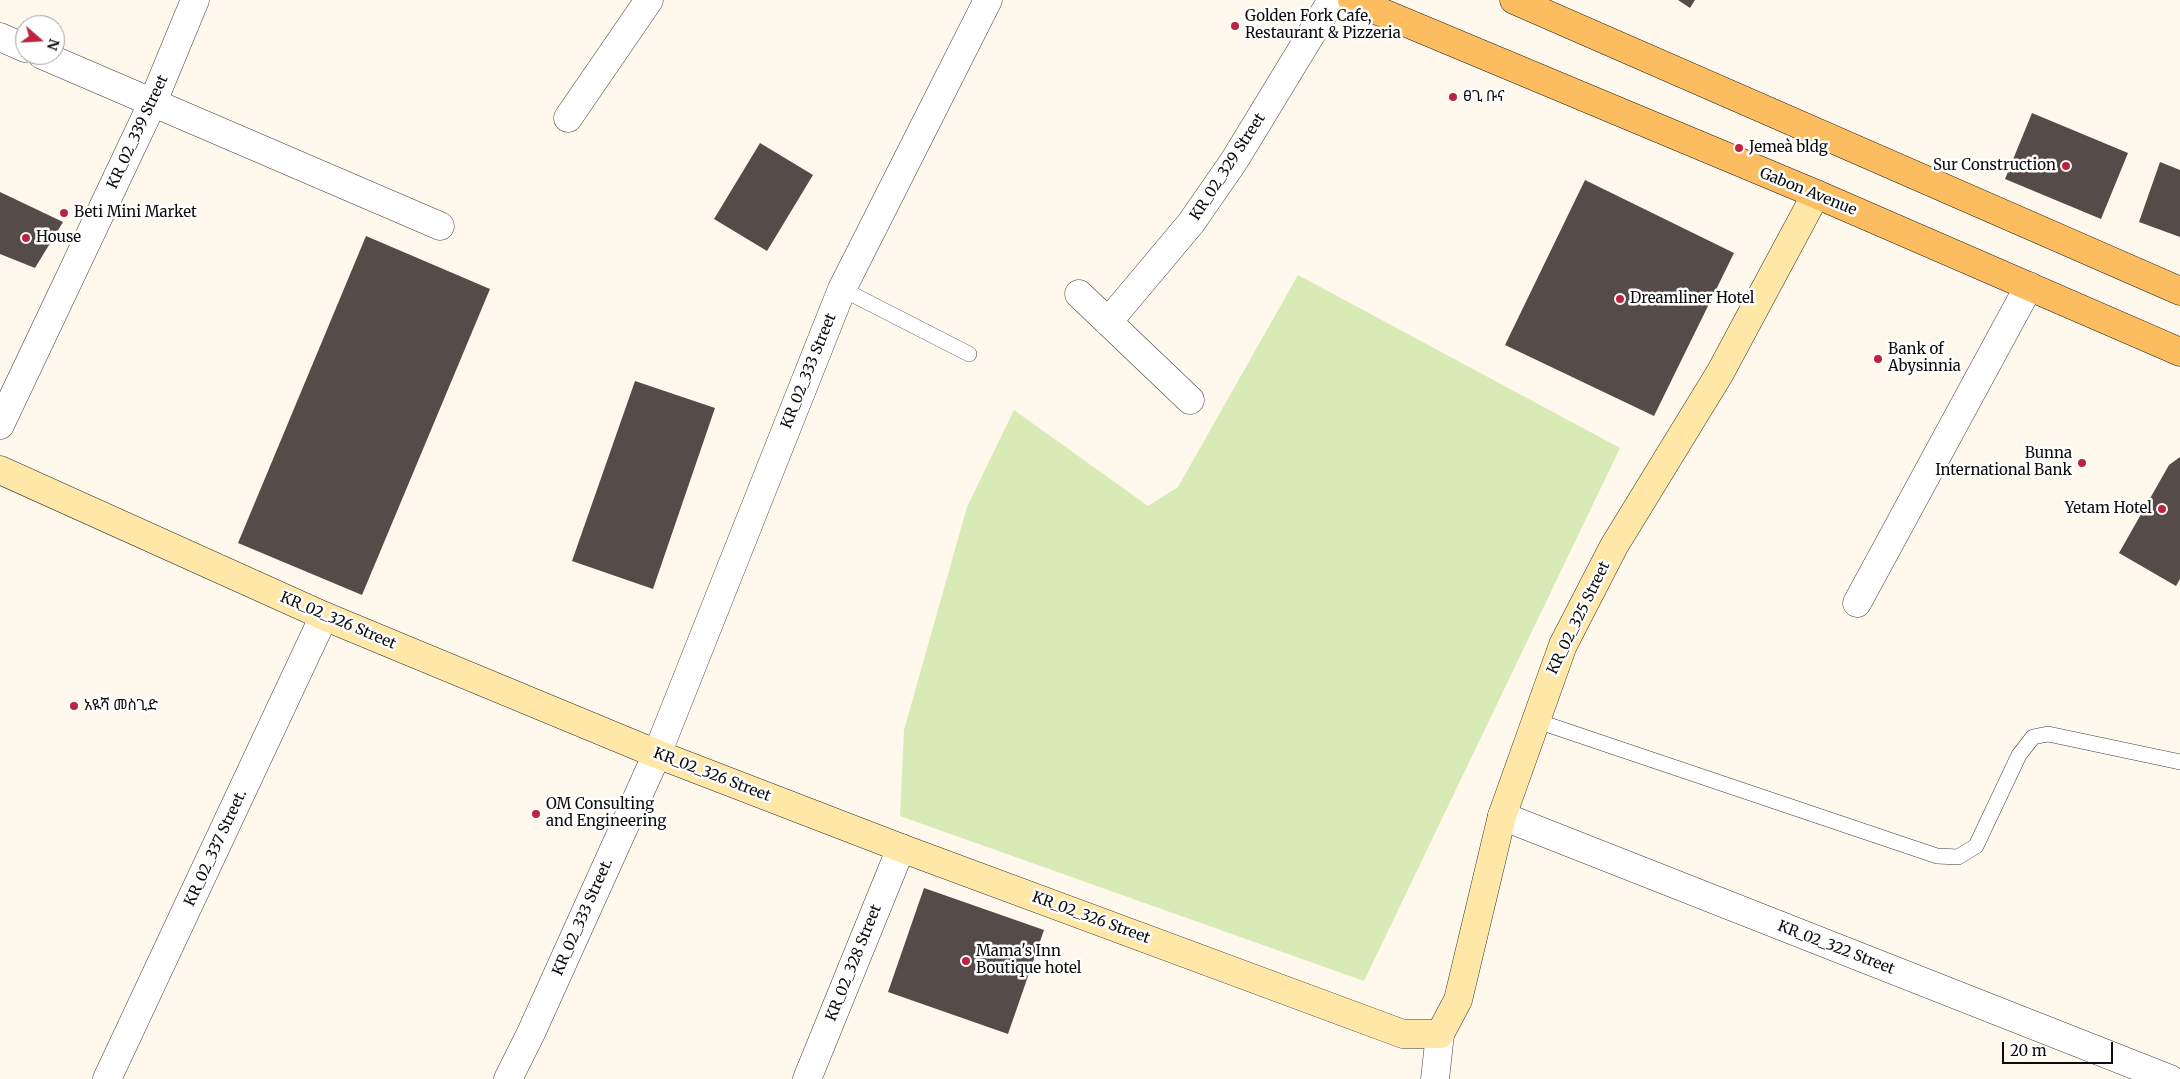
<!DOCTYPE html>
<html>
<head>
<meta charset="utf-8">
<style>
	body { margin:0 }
	#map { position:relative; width:2180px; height:1079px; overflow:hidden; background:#fff8ec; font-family:Merriweather,serif }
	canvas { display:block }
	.north { position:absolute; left:15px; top:15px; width:50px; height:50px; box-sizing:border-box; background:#fff; border:1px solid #9e9e9e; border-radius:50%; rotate:109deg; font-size:14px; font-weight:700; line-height:20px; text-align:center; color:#0c0c0c }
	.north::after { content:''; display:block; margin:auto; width:18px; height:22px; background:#be2241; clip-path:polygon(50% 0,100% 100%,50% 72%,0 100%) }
	.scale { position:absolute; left:2002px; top:1042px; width:111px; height:22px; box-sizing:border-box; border:2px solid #0c0c0c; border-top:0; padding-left:6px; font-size:15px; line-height:18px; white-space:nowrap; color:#0c0c0c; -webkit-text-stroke:4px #fff; paint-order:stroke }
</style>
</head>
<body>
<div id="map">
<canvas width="2180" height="1079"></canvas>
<div class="north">N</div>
<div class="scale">20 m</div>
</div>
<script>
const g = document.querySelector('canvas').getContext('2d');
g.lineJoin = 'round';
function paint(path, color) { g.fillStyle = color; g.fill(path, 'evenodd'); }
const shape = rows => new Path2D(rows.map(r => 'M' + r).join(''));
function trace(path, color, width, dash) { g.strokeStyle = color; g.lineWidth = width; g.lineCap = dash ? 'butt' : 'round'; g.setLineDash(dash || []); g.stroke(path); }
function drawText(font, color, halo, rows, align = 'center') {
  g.font = font + ' Merriweather,"Noto Sans Ethiopic",serif'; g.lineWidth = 5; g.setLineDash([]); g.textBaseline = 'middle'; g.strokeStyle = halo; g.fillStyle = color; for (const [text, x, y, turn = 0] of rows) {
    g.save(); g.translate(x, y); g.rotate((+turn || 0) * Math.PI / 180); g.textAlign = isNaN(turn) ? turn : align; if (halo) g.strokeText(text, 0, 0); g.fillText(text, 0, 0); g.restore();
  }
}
const green = shape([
	[1298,275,1620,448,1364,981,900,816,904,730,967,507,1014,410,1148,506,1178,487]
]);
const building = shape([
	[1678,0,1695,0,1690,8],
	[2032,113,2128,153,2101,219,2005,179],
	[760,143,813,175,767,251,714,219],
	[2160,162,2180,170,2180,237,2139,222],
	[1585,180,1734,253,1654,416,1505,345],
	[0,192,63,222,35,268,0,254],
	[366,236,490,289,362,595,238,543],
	[635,381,715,408,653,589,572,561],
	[2180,457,2180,579,2176,586,2119,553,2169,465],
	[924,888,1044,930,1008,1034,888,992]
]);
const lane = shape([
	[842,289,969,354],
	[1534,720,1937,856,1958,857,1976,846,2019,755,2033,737,2048,734,2180,762]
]);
const street = shape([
	[0,37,25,48],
	[42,55,440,226],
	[568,118,649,0],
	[1079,294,1190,400],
	[1108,322,1191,223,1234,161,1332,0],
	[0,425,152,104,195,0],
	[1857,603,2029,286],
	[1502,816,2170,1079],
	[107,1079,324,616],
	[508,1079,531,1033,657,754,842,289,988,0],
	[807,1079,901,848],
	[1435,1079,1440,1034]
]);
const secondary = shape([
	[0,470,324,616,657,754,901,848,1403,1034,1440,1034,1458,1000,1502,816,1563,645,1614,546,1720,373,1816,194]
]);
const primary = shape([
	[1352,0,1816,194,2180,352],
	[1514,0,2180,291]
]);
const markers = [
	[1235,26,5,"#be2241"],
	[1453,97,5,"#be2241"],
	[1739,148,5,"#be2241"],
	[2066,166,5,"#be2241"],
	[64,213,5,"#be2241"],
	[26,238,5,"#be2241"],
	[1620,299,5,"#be2241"],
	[1878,359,5,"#be2241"],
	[2082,463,5,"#be2241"],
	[2162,509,5,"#be2241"],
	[74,706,5,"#be2241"],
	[536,814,5,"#be2241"],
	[966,961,5,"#be2241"]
];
const poiNames = [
	["Golden Fork Cafe,",1245,17],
	["Restaurant & Pizzeria",1245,34],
	["ፀጊ ቡና",1463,97],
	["Jemeà bldg",1749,148],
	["Sur Construction",2056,166,"right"],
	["Beti Mini Market",74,213],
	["House",36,238],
	["Dreamliner Hotel",1630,299],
	["Bank of",1888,350],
	["Abysinnia",1888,367],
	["Bunna",2072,454,"right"],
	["International Bank",2072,471,"right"],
	["Yetam Hotel",2152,509,"right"],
	["አዪሻ መስጊድ",84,706],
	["OM Consulting",546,805],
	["and Engineering",546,822],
	["Mama's Inn",976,952],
	["Boutique hotel",976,969]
];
const streetNames = [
	["KR_02_339 Street",138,132,-65],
	["KR_02_329 Street",1228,167,-57],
	["Gabon Avenue",1808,192,22],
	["KR_02_333 Street",809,371,-68],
	["KR_02_325 Street",1579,618,-64],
	["KR_02_326 Street",338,621,23],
	["KR_02_326 Street",712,775,21],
	["KR_02_337 Street.",216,848,-65],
	["KR_02_333 Street.",583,917,-66],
	["KR_02_326 Street",1091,918,20],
	["KR_02_322 Street",1836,948,21],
	["KR_02_328 Street",854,963,-68]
];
paint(green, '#d8eab5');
paint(building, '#554b48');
trace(lane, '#3f3f3f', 16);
trace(street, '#3f3f3f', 29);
trace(secondary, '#2e2e2e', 29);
trace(primary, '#1d1d1d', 29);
trace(lane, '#fff', 15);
trace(street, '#fff', 28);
trace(secondary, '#ffe8a7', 28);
trace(primary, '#fbbd60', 28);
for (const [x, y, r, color] of markers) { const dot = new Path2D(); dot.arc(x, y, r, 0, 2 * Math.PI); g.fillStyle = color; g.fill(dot); trace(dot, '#fff', 2); }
drawText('15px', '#0c0c0c', '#fff', poiNames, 'left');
drawText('15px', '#0c0c0c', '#fff', streetNames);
</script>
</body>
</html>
